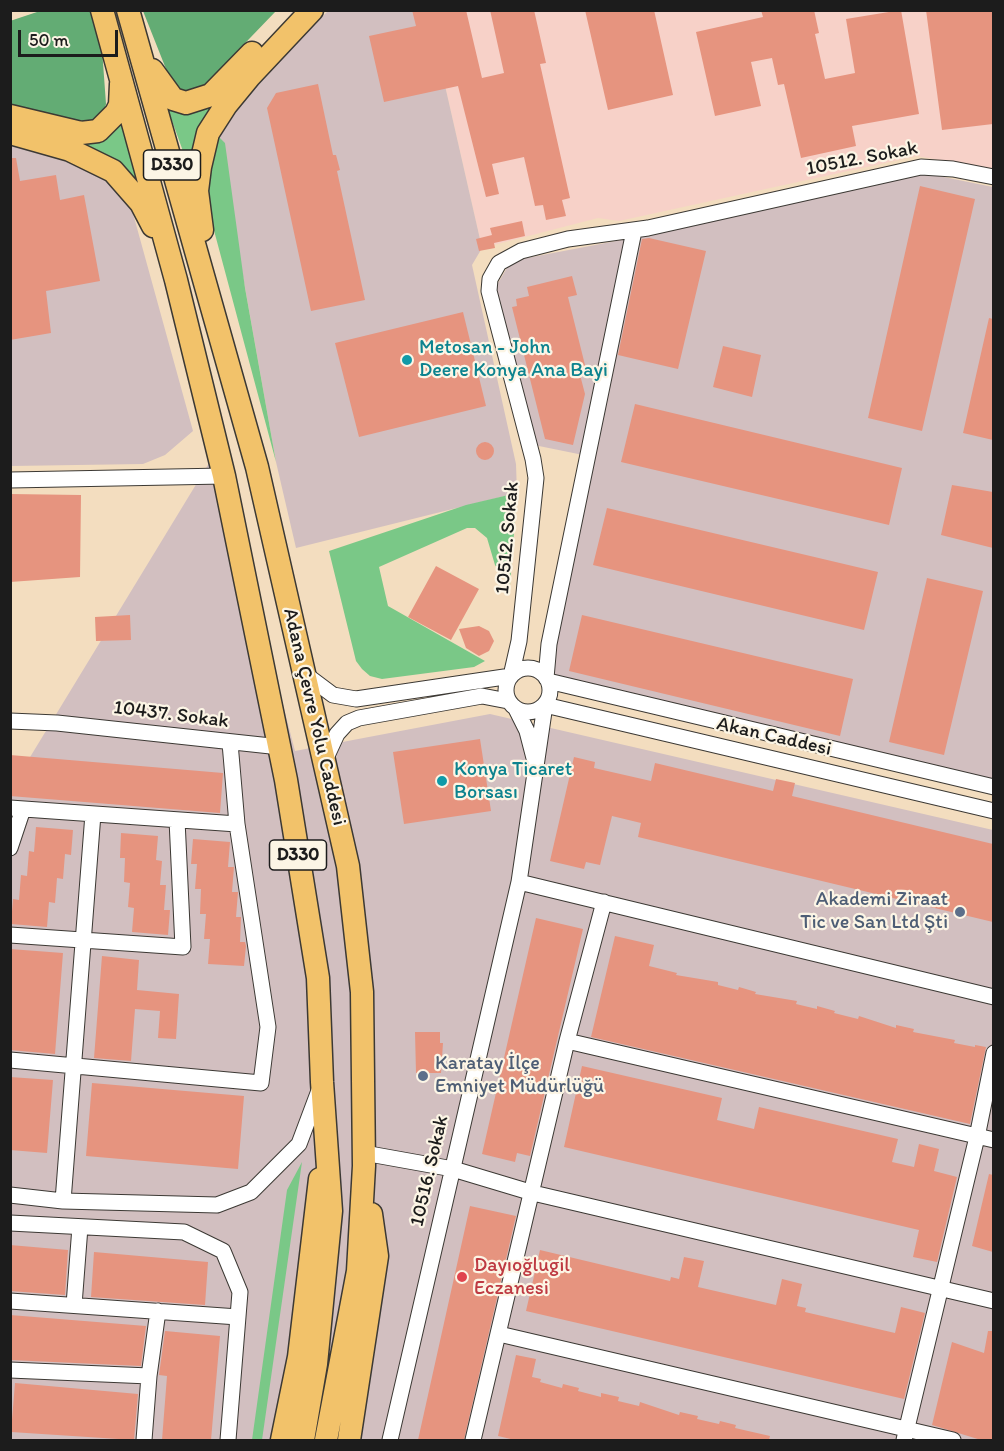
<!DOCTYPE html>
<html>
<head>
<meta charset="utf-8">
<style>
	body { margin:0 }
	#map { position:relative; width:1004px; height:1451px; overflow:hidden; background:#f3ddbf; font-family:Itim,sans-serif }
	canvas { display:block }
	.frame { position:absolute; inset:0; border:12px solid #1c1c1c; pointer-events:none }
	.scale { position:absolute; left:18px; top:30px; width:100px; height:27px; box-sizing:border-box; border:3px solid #1c1c1c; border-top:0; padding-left:8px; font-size:18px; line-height:21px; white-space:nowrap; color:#1c1c1c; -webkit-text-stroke:4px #fcf5e5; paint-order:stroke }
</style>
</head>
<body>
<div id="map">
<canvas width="1004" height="1451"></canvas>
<div class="frame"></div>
<div class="scale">50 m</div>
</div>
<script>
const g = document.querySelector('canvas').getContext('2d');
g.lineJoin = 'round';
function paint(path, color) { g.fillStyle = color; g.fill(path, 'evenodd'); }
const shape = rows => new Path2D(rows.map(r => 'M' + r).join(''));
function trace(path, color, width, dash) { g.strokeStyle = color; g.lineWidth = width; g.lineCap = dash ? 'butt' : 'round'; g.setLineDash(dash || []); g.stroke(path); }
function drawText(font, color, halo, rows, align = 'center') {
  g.font = font + ' Itim,sans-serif'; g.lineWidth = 4.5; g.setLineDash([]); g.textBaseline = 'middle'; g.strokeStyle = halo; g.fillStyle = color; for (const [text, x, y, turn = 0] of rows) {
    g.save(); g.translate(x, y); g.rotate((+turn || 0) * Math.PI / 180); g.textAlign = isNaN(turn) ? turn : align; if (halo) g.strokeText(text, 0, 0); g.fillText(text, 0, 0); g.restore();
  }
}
const built = shape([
	[428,11,993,11,993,170,917,156,619,221,598,218,482,248]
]);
const industrial = shape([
	[328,11,428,11,482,248,472,265,516,464,517,493,296,548,276,462,218,136,255,83],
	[11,140,83,161,129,199,193,431,165,455,143,464,11,466],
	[919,172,993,187,993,780,557,678,550,666,593,457,534,445,494,290,511,261,637,237],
	[217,450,295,751,490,714,993,830,993,1440,11,1440,10,790]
]);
const green = shape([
	[222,95,193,154,188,165,167,107,190,114,203,110],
	[121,119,142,185,70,141],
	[218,136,225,143,245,288,276,462,212,223,207,182],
	[517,493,510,585,495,565,487,538,475,528,467,528,379,567,388,606,485,661,474,667,382,679,370,676,362,669,356,661,329,551,466,505],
	[302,1162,262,1440,252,1440,287,1190]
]);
const forest = shape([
	[40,11,90,11,102,49,106,104,104,112,89,124,70,121,11,105,10,21],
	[143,11,276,11,199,91,183,92,172,84]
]);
const building = shape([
	[412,10,466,10,482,78,504,73,490,10,534,10,546,63,540,64,570,198,562,200,566,216,546,220,543,205,535,206,524,157,492,164,499,194,486,197,458,86,384,102,369,36,416,26],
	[585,10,654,10,673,95,608,110],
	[761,10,814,10,819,33,815,34,825,79,855,73,846,19,901,10,919,114,852,126,856,146,801,158,784,84,778,85,772,58,751,62,761,106,715,116,696,32,763,17],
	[926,10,993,10,993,124,942,130],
	[318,84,333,155,336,155,340,170,337,171,365,300,311,311,267,108,276,93],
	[10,158,16,158,20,181,56,175,60,200,84,195,100,281,46,291,51,333,10,340],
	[920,186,975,199,922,431,868,418],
	[522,221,525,236,494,243,495,248,479,251,476,239,492,235,490,228],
	[649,238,706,251,678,369,618,355,642,239],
	[572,276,577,295,568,297,586,369,579,371,585,394,573,445,545,439,512,307,517,306,516,299,529,296,527,287],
	[463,312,486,406,359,437,335,343],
	[989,318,993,319,993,440,963,433],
	[723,346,761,355,752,397,713,387],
	[635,404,902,468,889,525,621,462],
	'476 451a9 9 0 1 1 18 0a9 9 0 1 1-18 0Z',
	[952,485,993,492,993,548,941,535],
	[10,494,81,495,80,577,10,582],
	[607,508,878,572,864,630,593,565],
	[436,566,479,589,451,640,408,617],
	[927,578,983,591,944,755,889,742],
	[130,615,131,640,96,641,95,617],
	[582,615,853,679,840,736,569,671],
	[479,626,489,631,494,641,489,651,479,656,466,648,459,629],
	[480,739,491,811,404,824,393,752],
	[10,755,223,773,220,813,10,796],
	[574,757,595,762,594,768,651,781,655,763,773,791,776,779,795,783,792,796,993,844,993,922,638,837,641,823,612,816,600,865,586,862,584,869,550,861],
	[36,827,73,830,71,855,65,854,63,879,57,878,55,903,49,902,47,927,11,924,13,899,19,900,21,875,27,876,29,851,34,852],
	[121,833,158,836,156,860,162,861,160,885,166,885,164,910,170,910,168,935,132,932,134,908,128,907,130,883,124,882,125,858,120,858],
	[193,839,230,842,228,867,234,867,232,892,238,892,236,917,241,917,240,942,245,942,246,946,244,966,208,964,210,939,204,939,206,914,200,914,201,889,195,889,197,864,191,864],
	[536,918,583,929,530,1156,517,1153,515,1162,482,1154],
	[615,936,654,945,649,966,677,973,676,975,718,982,718,985,738,990,739,987,756,992,755,994,797,1001,796,1004,817,1009,817,1006,835,1011,834,1013,858,1019,859,1016,896,1028,896,1025,914,1029,913,1032,955,1040,954,1043,975,1047,975,1045,986,1047,970,1124,591,1037],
	[10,949,63,953,55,1054,10,1050],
	[102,956,139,960,137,990,179,994,176,1039,158,1038,160,1011,135,1009,131,1061,94,1058],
	[415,1032,440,1032,440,1043,443,1043,441,1073,416,1073],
	[582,1066,722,1098,717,1120,754,1129,759,1107,898,1139,892,1162,914,1167,919,1144,939,1149,934,1171,957,1177,937,1262,913,1257,919,1230,564,1147],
	[10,1077,53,1080,47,1153,10,1150],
	[92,1083,244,1096,238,1169,86,1156],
	[989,1174,993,1175,993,1252,972,1246],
	[470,1206,516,1216,464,1440,418,1440],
	[10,1245,68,1250,65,1295,10,1291],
	[540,1250,670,1281,671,1277,679,1279,684,1257,704,1261,698,1287,776,1305,782,1279,802,1284,797,1306,806,1308,805,1312,895,1333,901,1307,925,1313,904,1399,526,1311],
	[94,1252,208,1262,205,1305,91,1297],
	[10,1315,146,1326,141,1366,10,1360],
	[165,1331,220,1336,211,1440,162,1440,167,1376,159,1375],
	[988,1331,993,1331,993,1440,981,1440,932,1425,952,1342,984,1353],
	[516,1355,536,1359,532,1377,541,1379,540,1382,562,1388,563,1384,579,1388,578,1391,601,1397,601,1393,619,1397,618,1401,639,1406,640,1402,679,1415,680,1412,698,1416,697,1419,719,1424,720,1421,736,1425,735,1428,770,1436,769,1440,515,1440,498,1436],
	[15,1383,138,1394,134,1440,11,1432]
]);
const minor = shape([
	[10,480,224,476],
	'506 690a22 22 0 1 1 44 0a22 22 0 1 1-44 0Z',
	[305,674,333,695,356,699,511,676,519,641,536,478,533,459,489,291,490,279,499,263,521,251,568,239,648,228,921,167,953,169,994,177],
	[546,678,549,644,634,231],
	[548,681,994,787],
	[516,709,527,731,534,758],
	[10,721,57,723,280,747],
	[325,760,337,734,347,723,359,718,482,696,508,701],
	[10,808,237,824,230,743],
	[10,848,23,809],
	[519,882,994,997],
	[10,935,183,947,177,820],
	[567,1041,994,1140],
	[10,1060,261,1083,268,1027,237,824],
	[364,1153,453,1169,533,1193,994,1301],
	[10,1195,63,1201,217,1205,251,1192,299,1144,320,1088],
	[63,1201,93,814],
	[10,1223,184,1232,223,1251,240,1292,228,1440],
	[10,1301,238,1317],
	[74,1305,80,1227],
	[499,1334,953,1440],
	[10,1370,149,1376],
	[144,1440,149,1376,158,1311],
	[390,1440,519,882,545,705,994,811],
	[473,1440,567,1041,604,902],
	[904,1440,977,1137,994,1053]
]);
const highway = shape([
	[102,10,176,280,224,476,286,780,318,978,322,1082,331,1211,316,1364,303,1440],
	[128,10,257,467,348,866,362,992,364,1166,358,1271,326,1440],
	[152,70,173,99,186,103,211,95,252,53],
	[10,116,81,133,98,131,116,113,120,105,121,84],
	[10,133,70,150,113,171,141,203,153,226],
	[202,230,197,191,200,167,208,133,226,105,249,77,312,10],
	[282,1440,299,1357,320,1179],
	[349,1440,377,1256,371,1214]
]);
const markers = [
	[407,360,6,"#0f9aa8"],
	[442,781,6,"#0f9aa8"],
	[960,912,6,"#5c6f8a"],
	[423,1076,6,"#5c6f8a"],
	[462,1277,6,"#e0444e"]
];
const shields = [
	[172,165,57],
	[298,855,57]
];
const shieldNames = [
	["D330",172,165],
	["D330",298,855]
];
const streetNames = [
	["10512. Sokak",862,159,-11],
	["10512. Sokak",508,538,-85],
	["10437. Sokak",171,715,7],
	["Adana Çevre Yolu Caddesi",314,717,77],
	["Akan Caddesi",774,737,13],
	["10516. Sokak",430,1171,-77]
];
const cultureNames = [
	["Metosan - John",419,348],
	["Deere Konya Ana Bayi",419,371],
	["Konya Ticaret",454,770],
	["Borsası",454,793]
];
const serviceNames = [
	["Akademi Ziraat",948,900],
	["Tic ve San Ltd Şti",948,923],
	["Karatay İlçe",435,1064,"left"],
	["Emniyet Müdürlüğü",435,1087,"left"]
];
const healthNames = [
	["Dayıoğlugil",474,1266],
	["Eczanesi",474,1289]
];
paint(built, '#f7d1c8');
paint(industrial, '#d2bfc0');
paint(green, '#7ac887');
paint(forest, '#63ac74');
paint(building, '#e6947f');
trace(minor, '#3c3934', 17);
trace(highway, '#3c3934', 25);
trace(minor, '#fff', 15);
trace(highway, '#f2c26a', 22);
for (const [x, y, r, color] of markers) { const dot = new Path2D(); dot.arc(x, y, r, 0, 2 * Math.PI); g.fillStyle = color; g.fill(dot); trace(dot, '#fcf5e5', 2); }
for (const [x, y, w] of shields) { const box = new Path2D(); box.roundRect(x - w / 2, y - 15, w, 30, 4.5); g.fillStyle = '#fcf5e5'; g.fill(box); trace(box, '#1c1c1c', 1.5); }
drawText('bold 18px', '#1c1c1c', null, shieldNames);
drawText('20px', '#1c1c1c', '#fcf5e5', streetNames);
drawText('20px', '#0d838f', '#fcf5e5', cultureNames, 'left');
drawText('20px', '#4e5e75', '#fcf5e5', serviceNames, 'right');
drawText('20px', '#be3a42', '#fcf5e5', healthNames, 'left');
</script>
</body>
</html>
